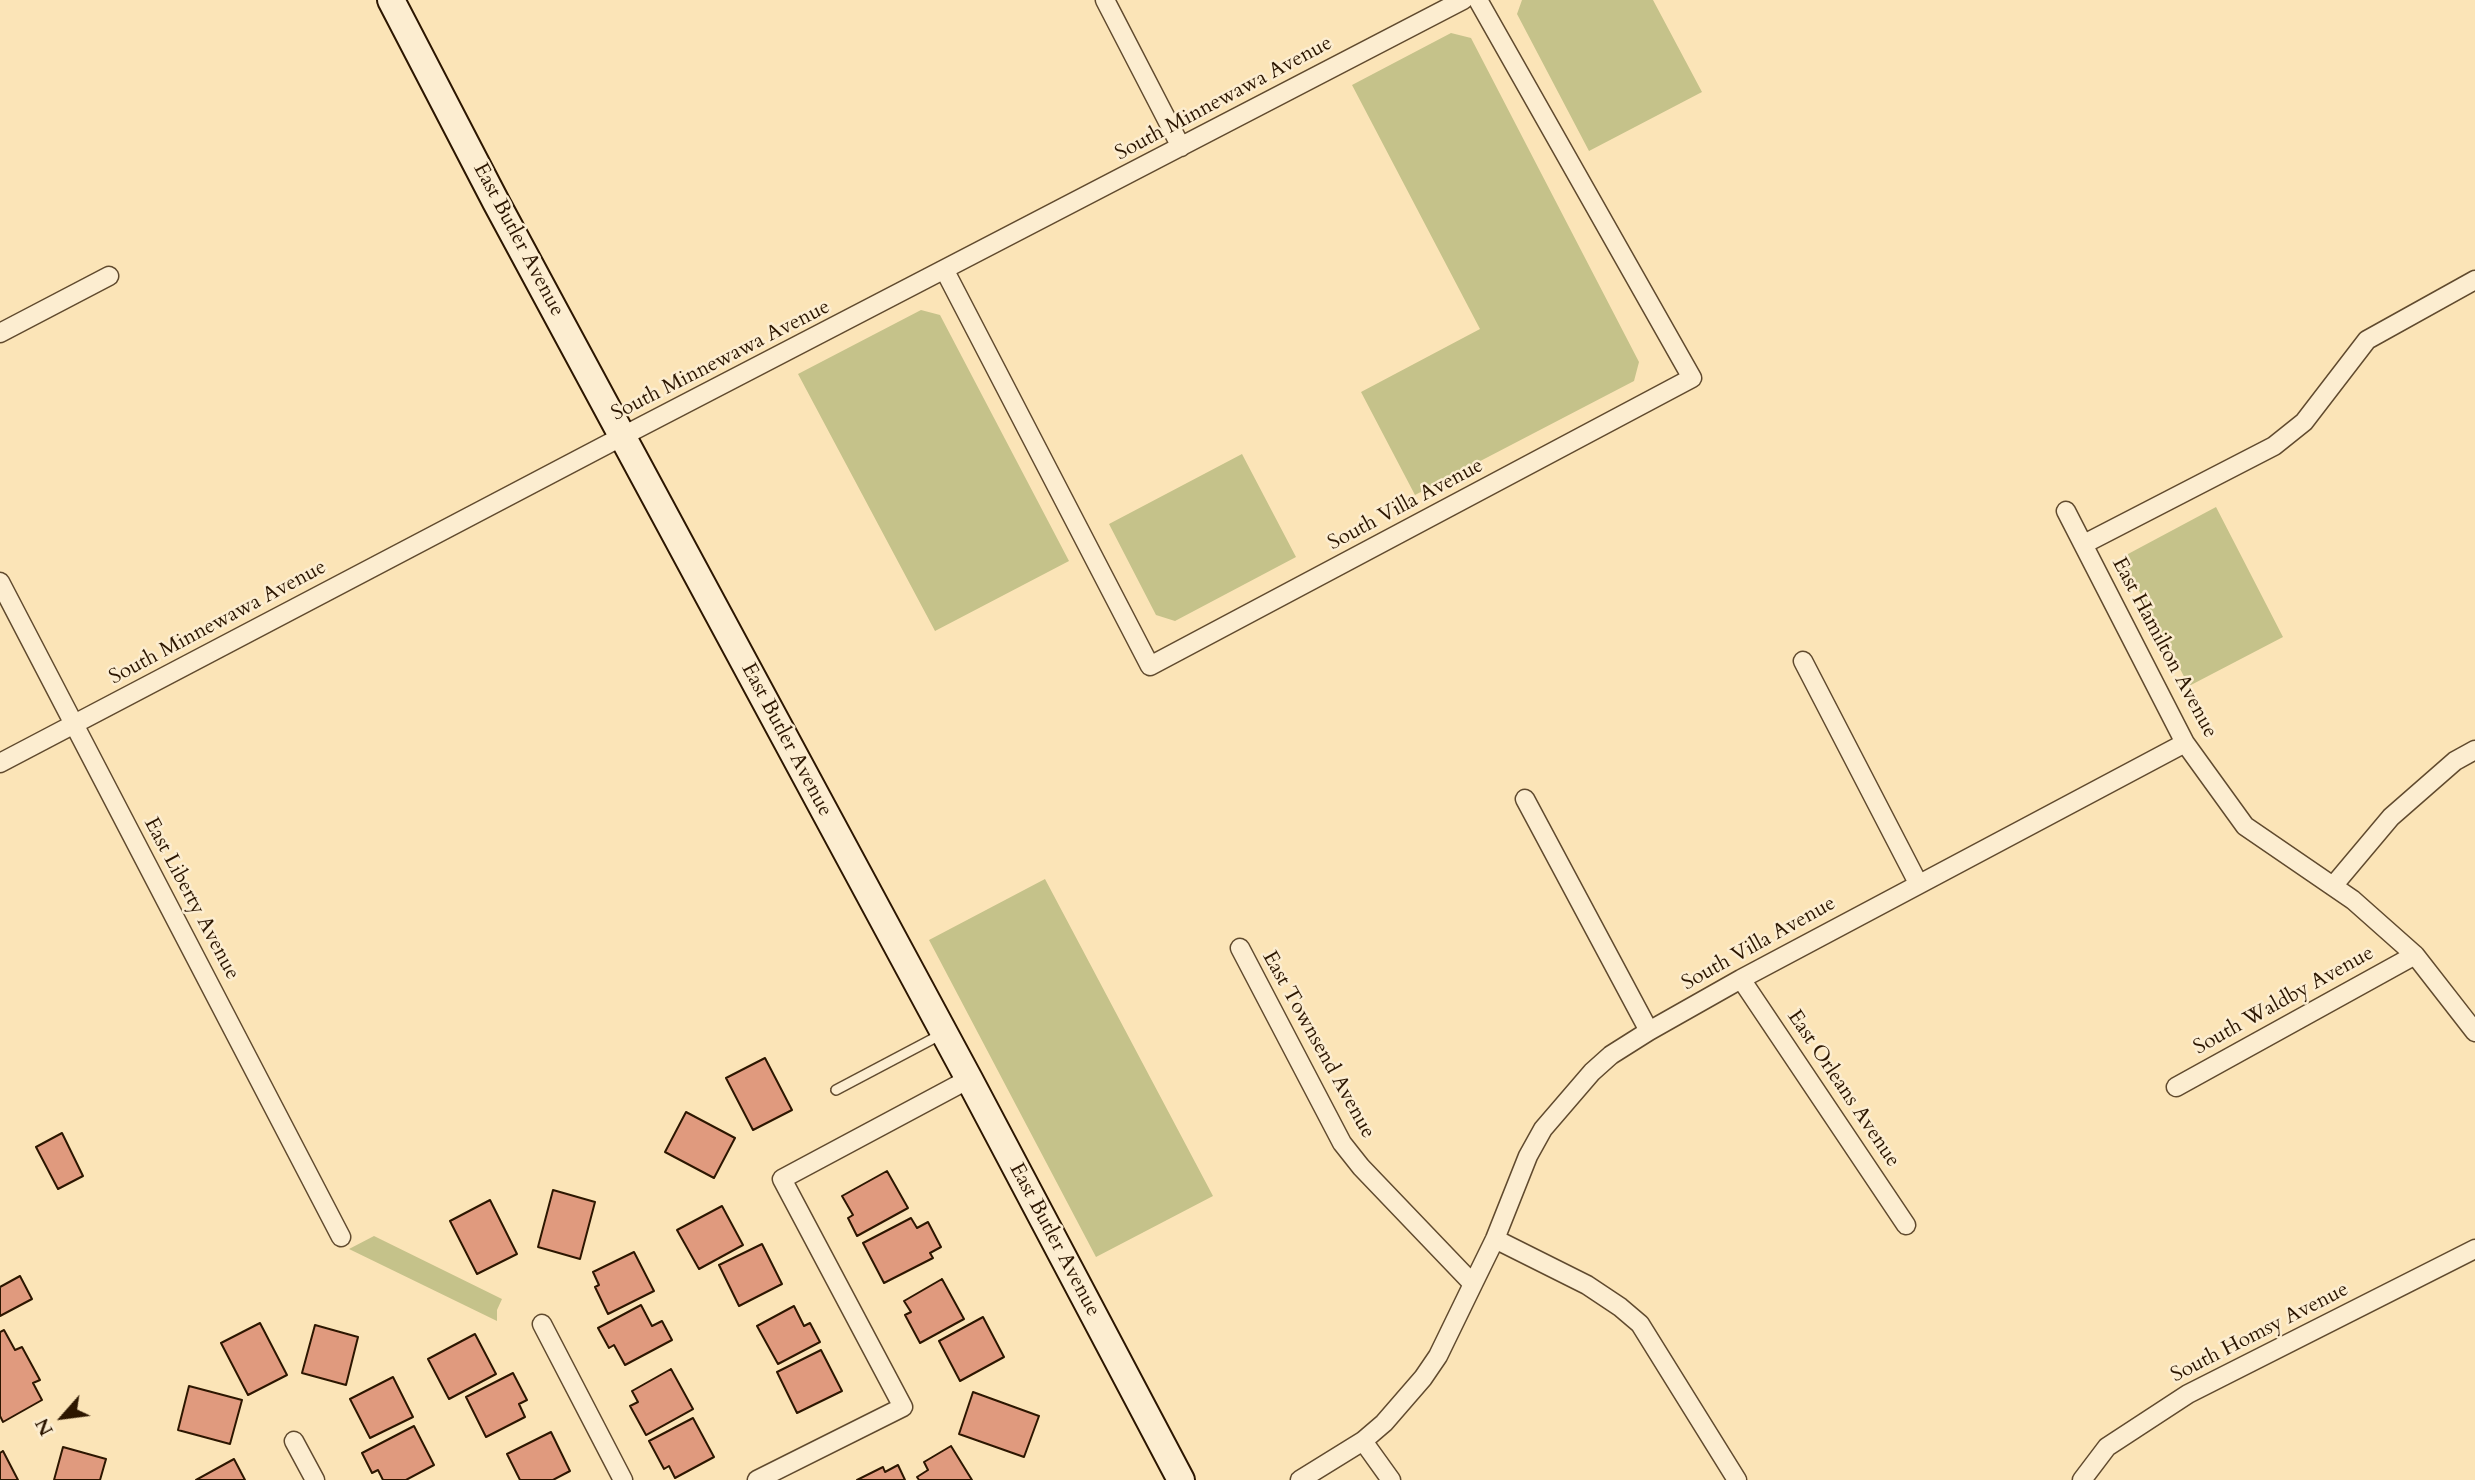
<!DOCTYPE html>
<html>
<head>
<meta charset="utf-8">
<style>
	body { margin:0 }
	#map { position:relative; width:2475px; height:1480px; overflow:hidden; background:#fbe4b7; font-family:Cardo,serif }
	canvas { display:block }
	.north { position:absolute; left:28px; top:1382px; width:70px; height:70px; -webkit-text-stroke:5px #fcedd0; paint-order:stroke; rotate:242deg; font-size:19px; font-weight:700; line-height:28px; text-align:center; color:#2c1600 }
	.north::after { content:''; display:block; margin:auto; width:24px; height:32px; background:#2c1600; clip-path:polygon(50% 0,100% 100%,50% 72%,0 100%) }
</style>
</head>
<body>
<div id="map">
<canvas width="2475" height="1480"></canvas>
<div class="north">N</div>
</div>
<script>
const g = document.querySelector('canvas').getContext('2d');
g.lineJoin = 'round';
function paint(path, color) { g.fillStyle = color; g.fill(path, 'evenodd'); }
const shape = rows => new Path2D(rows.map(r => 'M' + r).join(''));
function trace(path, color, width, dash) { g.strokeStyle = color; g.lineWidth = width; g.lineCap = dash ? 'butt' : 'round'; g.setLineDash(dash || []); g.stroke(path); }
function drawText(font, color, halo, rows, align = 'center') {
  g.font = font + ' Cardo,serif'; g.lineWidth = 5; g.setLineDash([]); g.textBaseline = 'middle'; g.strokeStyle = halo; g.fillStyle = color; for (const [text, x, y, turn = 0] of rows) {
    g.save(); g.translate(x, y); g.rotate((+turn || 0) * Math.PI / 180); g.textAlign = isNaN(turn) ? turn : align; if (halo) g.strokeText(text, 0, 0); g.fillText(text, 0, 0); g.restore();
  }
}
const green = shape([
	[1522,0,1653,0,1702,92,1589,151,1517,14],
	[1451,33,1471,38,1639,362,1634,381,1415,495,1361,392,1480,329,1352,85],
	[921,310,940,315,1069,561,935,631,798,374],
	[1242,454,1296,557,1175,621,1156,615,1109,524],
	[2216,507,2283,637,2189,686,2125,564,2128,554],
	[1045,879,1213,1196,1096,1257,929,940],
	[374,1236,502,1299,497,1310,497,1321,349,1249]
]);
const building = shape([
	[765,1058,792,1110,753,1130,726,1078,765,1058],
	[686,1112,735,1138,714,1178,665,1152,686,1112],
	[62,1133,83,1176,58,1189,36,1147,62,1133],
	[887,1171,908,1208,857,1236,848,1218,853,1215,842,1196,887,1171],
	[553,1190,595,1202,580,1259,538,1247,553,1190],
	[490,1200,517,1254,477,1274,450,1221,490,1200],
	[722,1206,743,1245,699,1269,677,1230,722,1206],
	[911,1218,917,1228,928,1222,941,1247,930,1253,933,1258,884,1283,863,1243,911,1218],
	[762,1244,782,1284,739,1306,719,1265,762,1244],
	[634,1252,654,1291,608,1314,595,1287,599,1285,593,1272,634,1252],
	[20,1276,32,1299,0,1316,0,1287,20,1276],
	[942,1279,964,1319,920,1343,905,1315,911,1312,904,1301,942,1279],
	[641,1305,652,1326,662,1321,672,1340,625,1365,614,1345,609,1348,598,1328,641,1305],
	[794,1306,804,1326,810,1323,820,1342,778,1364,757,1326,794,1306],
	[983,1317,1004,1357,960,1381,939,1341,983,1317],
	[260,1323,287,1375,248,1395,221,1343,260,1323],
	[315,1325,358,1337,346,1385,302,1373,315,1325],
	[4,1330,15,1350,22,1347,40,1380,33,1383,42,1400,3,1422,0,1416,0,1332,4,1330],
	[475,1334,496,1374,449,1399,428,1359,475,1334],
	[821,1350,842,1391,797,1413,777,1372,821,1350],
	[671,1369,693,1409,646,1435,630,1406,638,1402,632,1391,671,1369],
	[513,1373,527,1400,519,1404,525,1417,486,1437,466,1397,513,1373],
	[393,1377,413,1417,370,1438,350,1399,393,1377],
	[189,1386,242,1400,230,1444,178,1430,189,1386],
	[973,1392,1039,1416,1024,1457,959,1434,973,1392],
	[693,1418,714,1457,675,1478,669,1466,664,1469,649,1441,693,1418],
	[414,1426,434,1465,406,1480,383,1480,378,1470,372,1473,362,1453,414,1426],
	[551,1432,570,1471,553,1480,520,1480,507,1454,551,1432],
	[951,1446,972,1480,919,1480,917,1477,928,1470,924,1462,951,1446],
	[63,1447,106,1459,100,1480,54,1480,63,1447],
	[3,1451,18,1480,0,1480,0,1453,3,1451],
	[234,1459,245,1480,196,1480,234,1459],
	[898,1465,905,1480,857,1480,883,1467,885,1472,898,1465]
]);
const lane = shape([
	[836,1090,942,1034]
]);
const street = shape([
	[1105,0,1181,147],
	[945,271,1150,666,1692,378,1478,0],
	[0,333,109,276],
	[2066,511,2185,743,2245,826,2353,900,2415,955,2475,1032],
	[2084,544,2274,446,2304,422,2367,340,2475,280],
	[0,582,341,1237],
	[1803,661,1918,883],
	[0,763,623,436,1463,0],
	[1525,799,1649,1031],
	[2333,886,2391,817,2455,761,2475,750],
	[1240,948,1342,1143,1361,1167,1473,1284],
	[1741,979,1906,1225],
	[2176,1087,2415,955],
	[1495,1239,1587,1285,1620,1307,1640,1324,1737,1480],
	[542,1324,623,1480],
	[294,1441,315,1480],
	[1363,1441,1391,1480],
	[757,1480,903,1407,782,1179,969,1079],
	[1300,1480,1363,1441,1384,1423,1423,1378,1438,1356,1473,1284,1495,1239,1528,1156,1543,1129,1592,1072,1611,1055,1649,1031,1741,979,2185,743],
	[2082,1480,2107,1447,2188,1394,2475,1249]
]);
const secondary = shape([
	[391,0,496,202,969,1079,1181,1480]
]);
const streetNames = [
	["South Minnewawa Avenue",1224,99,-28],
	["East Butler Avenue",518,240,62],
	["South Minnewawa Avenue",721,361,-27],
	["South Villa Avenue",1406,505,-28],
	["South Minnewawa Avenue",218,623,-28],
	["East Hamilton Avenue",2164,648,62],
	["East Butler Avenue",786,740,62],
	["East Liberty Avenue",191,899,62],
	["South Villa Avenue",1759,944,-29],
	["South Waldby Avenue",2284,1001,-29],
	["East Townsend Avenue",1318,1045,61],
	["East Orleans Avenue",1843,1089,56],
	["East Butler Avenue",1054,1240,62],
	["South Homsy Avenue",2260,1333,-27]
];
paint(green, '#c5c28a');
paint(building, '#e09a7e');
trace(building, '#2c1600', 2);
trace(lane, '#604a2e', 12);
trace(street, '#604a2e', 21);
trace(secondary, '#2c1600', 30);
trace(lane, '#fcedd0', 9);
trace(street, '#fcedd0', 18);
trace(secondary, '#fcedd0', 26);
drawText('21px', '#2c1600', '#fcedd0', streetNames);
</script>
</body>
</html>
